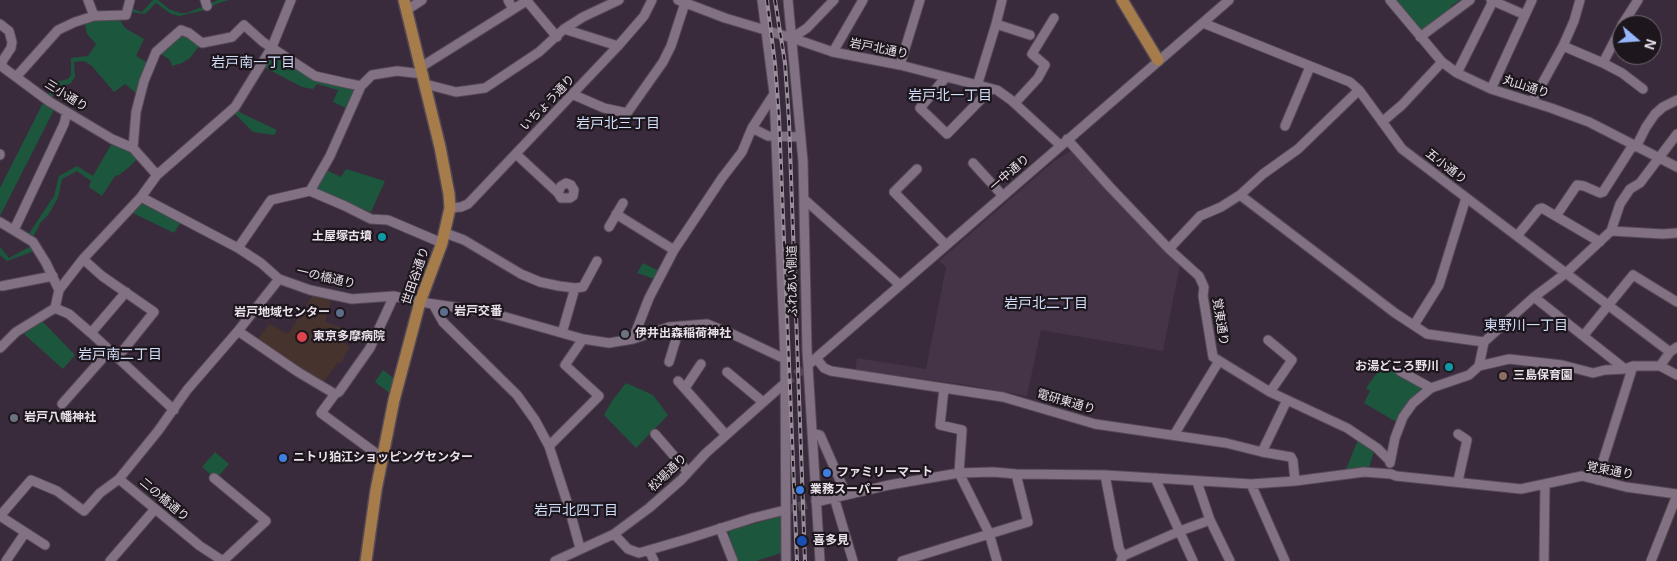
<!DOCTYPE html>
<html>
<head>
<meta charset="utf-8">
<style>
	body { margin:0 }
	#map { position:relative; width:1677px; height:561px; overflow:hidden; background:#392b3b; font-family:Arial,sans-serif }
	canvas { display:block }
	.north { position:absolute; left:1612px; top:15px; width:50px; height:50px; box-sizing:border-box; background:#1d161d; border:1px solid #6f676f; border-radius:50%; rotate:108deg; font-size:14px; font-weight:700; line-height:20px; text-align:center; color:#eae1eb }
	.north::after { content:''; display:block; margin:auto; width:18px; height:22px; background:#96b6fd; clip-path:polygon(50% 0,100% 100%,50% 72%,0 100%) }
</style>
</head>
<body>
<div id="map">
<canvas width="1677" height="561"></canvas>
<div class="north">N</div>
</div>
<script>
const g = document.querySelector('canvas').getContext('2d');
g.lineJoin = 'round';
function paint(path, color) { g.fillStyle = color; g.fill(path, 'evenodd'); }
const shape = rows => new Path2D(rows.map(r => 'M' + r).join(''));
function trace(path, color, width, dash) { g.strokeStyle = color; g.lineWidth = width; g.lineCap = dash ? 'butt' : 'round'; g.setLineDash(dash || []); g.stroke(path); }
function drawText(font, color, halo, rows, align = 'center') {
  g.font = font + ' Arial,"Noto Sans JP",sans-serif'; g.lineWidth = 4.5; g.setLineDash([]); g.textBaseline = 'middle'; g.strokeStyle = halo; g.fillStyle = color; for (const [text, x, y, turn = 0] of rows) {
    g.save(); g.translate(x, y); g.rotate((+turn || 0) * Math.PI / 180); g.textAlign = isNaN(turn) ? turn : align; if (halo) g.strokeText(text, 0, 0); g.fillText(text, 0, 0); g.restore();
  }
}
const built = shape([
	[1073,150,1169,255,1180,265,1163,351,1041,330,1027,396,968,385,855,370,857,358,926,369,946,267,939,261,1054,161]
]);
const medical = shape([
	[313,295,331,300,325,322,347,329,343,342,350,346,341,363,338,362,322,384,257,340,269,324,288,334]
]);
const green = shape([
	[153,0,158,0,169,9,180,13,187,13,218,0,229,0,216,4,209,9,179,16,171,14,156,3,145,14,131,12,132,9,142,12],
	[1396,0,1460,0,1451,6,1452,9,1427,29,1419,29],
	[89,12,94,16,118,17,125,28,144,39,136,56,150,64,137,94,125,84,114,92,92,66,84,61,74,62,75,77,70,84,57,86,52,99,48,96,52,83,68,79,71,75,71,58,88,56,96,44,87,34,83,14],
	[182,32,200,45,190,58,182,63,172,66,170,60,158,52],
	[273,50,307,75,350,89,358,88,350,110,333,102,338,90,317,84,313,89,302,87,264,67],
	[43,103,55,108,0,216,0,188],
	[235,107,241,113,277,130,274,135,253,132,231,110],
	[112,143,129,151,138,158,128,168,119,175,115,176,102,196,89,187,91,181,77,171,62,179,58,198,48,215,41,222,33,237,28,235,54,196,59,176,77,166,93,176],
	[324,169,341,177,346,169,385,181,371,212,312,189],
	[143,203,181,222,174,233,133,213],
	[33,245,37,250,7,261,0,255,0,247,9,258],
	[643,263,659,271,655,279,637,273],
	[42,321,75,355,63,369,24,334,36,324],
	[1383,364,1426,389,1398,423,1364,403,1370,391,1366,388],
	[383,370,395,379,392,395,375,382],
	[626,383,653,395,668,415,636,448,604,415,612,401],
	[1359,437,1375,448,1368,471,1345,472],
	[215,452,229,464,216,479,202,467],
	[782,516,781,553,756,561,736,561,728,531]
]);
const minorTunnel = shape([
	[785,383,808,365],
	[785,510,816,502]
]);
const minor = shape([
	[88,0,94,16],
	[205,0,207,6],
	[508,0,513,9],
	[678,0,725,18,792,38,833,52,900,65,997,90,1011,100,1060,145],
	[762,0,774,93,785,359,786,561],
	[788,0,803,161,807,350,820,561],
	[1390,0,1442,62,1457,73,1491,89,1551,108,1589,122,1677,167],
	[1491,0,1525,15],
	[527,1,557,37],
	[407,10,422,0],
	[1203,23,1350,82,1359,90,1402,149,1670,352],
	[0,24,9,31,12,42,11,48,3,60,1,66,50,102,112,139,133,148,157,175],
	[996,24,1030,35],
	[1622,25,1638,0],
	[564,29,618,46],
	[1420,37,1470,0],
	[792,38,807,28,834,0],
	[1563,46,1603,63,1622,73,1643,89],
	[833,52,863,0],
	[1603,63,1622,26],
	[900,65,920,0],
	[421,67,528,0],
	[1457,73,1493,1],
	[16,77,58,30,75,22,94,16,126,15,130,0],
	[946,77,920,108,947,134,991,89],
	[425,84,456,92,485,88,539,52,564,29,583,17,619,0],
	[977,86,996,24,1002,0],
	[1491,89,1532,0],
	[574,95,604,108,627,113,663,62,671,46,685,3],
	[1532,102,1563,46,1574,21,1580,0],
	[1015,103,1038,78,1045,65,1032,54,1054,18],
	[1382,122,1402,105,1442,62],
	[1285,126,1310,67],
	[752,128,768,136,801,137],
	[1067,139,1109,186,1169,249,1199,276,1204,287,1203,296,1213,357,1270,392,1347,428,1377,448,1390,461],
	[1636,147,1646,127,1655,114,1663,107,1677,100],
	[133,148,136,112,144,81,156,52,181,30,189,33,202,43,232,37,244,25,263,42,315,76,346,83,361,86,372,75,397,71,423,74],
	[516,154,558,193,561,198,570,198,573,196,574,190,571,185,566,183,561,186,558,193],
	[0,155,0,154],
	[973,163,1003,196],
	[917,169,894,192,946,245],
	[310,191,330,156,361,86],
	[1240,195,1395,313,1427,334,1484,342],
	[141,197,238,248,261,263,279,279,310,290,352,299,394,296,420,302,488,312,583,339,609,343,633,339,669,327,707,324,730,333,785,359],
	[804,199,900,285],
	[450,208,461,207,468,204,618,46,644,16,652,0],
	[616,214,674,250],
	[1556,216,1577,185,1584,186,1600,193,1603,192,1633,145],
	[0,222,33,242,46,263,59,290],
	[609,227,623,203],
	[14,230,64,124,67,112],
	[1611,231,1663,234,1677,233],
	[445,233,464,240,521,274,540,282,559,286,575,288,583,287,597,261],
	[1517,236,1539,209,1542,208,1600,242],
	[238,248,271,200,310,191,345,206,371,219,388,220,442,243],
	[1169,249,1200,216,1221,207,1240,195,1263,174,1298,149,1359,90],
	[83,259,102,276,154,312,117,358],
	[2,286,53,276],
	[126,292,91,333,174,410],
	[1534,297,1625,369],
	[433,304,443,322,517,395,535,420,549,446,569,508,580,548],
	[55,308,69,314,91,333],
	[1414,325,1439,285,1466,198],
	[238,331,298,372,335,394],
	[562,333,575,288],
	[1584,335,1633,275,1677,302],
	[633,339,649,298,674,250,722,178,742,152,752,128,774,94],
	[1268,340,1292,360,1270,392],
	[0,348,16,332,55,308,59,290,83,259,141,197,157,175,235,107,272,47,291,0],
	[816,358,824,368,831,371,1003,397,1095,424,1226,443,1262,452,1291,457,1293,461,1295,481],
	[669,362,680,326],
	[808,365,1229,0],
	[1479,366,1484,342,1534,297,1566,273,1611,231,1620,204,1630,189,1640,183,1677,134],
	[1660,366,1670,352,1677,347],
	[1400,371,1431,388],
	[727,372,763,402],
	[678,381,726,435],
	[685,388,701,364],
	[944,388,940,425,962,430,959,473,989,533,997,561],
	[62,404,109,351],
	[812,433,820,435,846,494],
	[655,434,688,472],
	[1458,434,1467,440,1458,481],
	[1174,435,1219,361],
	[549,446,599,396,565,365,583,339],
	[1262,452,1287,400],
	[381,457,321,413,335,394,339,392,370,348,394,296],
	[1390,463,1395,438,1403,417,1413,403,1431,388,1469,375,1479,366,1509,359,1562,365,1593,373,1605,370,1625,369,1633,366,1660,366,1677,375],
	[1105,475,1119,548,1123,556],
	[1155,478,1193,561],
	[119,479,200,546,223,561,266,521,214,478],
	[1597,480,1633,366],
	[1197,482,1210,520,1230,561],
	[1251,484,1285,561],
	[834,497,853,561],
	[816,502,889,485,959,473,993,472,1016,474,1105,475,1251,484,1295,481,1364,472,1391,474,1396,476,1521,489,1582,476,1626,487,1677,494],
	[0,516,31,480,57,491,84,511,100,493,119,479,158,431,187,390,238,331,279,279],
	[0,516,45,545],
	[720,528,733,561],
	[614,534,628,549,639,553,687,539,753,518,785,510],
	[649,550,654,561],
	[6,561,25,533],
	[110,561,155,509],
	[555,561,614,534,649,508,681,480,706,453,785,383],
	[902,561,1028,522,1016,474],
	[1121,561,1123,556,1180,531,1210,520],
	[1544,561,1545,484],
	[1651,561,1677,495]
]);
const major = shape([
	[1122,0,1158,60],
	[366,561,376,490,394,400,420,302,442,243,450,208,449,194,440,147,404,0]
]);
const rail = shape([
	[767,0,775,64,779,117,797,561],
	[775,0,785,63,789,121,805,561]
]);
const markers = [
	[382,237,5,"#0f9aa8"],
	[444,312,5,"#5c6f8a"],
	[340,313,5,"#5c6f8a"],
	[625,334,5,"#6b7280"],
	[302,337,6,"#e0444e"],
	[1449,367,5,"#0f9aa8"],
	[1503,376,5,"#8d6e63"],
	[14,418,5,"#6b7280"],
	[283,458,5,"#3f7fe0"],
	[827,473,5,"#3f7fe0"],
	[800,490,5,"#3f7fe0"],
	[802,541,6,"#1a4fb4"]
];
const streetNames = [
	["岩戸北通り",879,49,11],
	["丸山通り",1526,87,18],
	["三小通り",66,96,32],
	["いちょう通り",548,103,-46],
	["五小通り",1446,167,38],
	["一中通り",1010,173,-41],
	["世田谷通り",416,276,-71],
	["一の橋通り",326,278,13],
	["ふれあい側道",793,281,-91],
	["覚東通り",1220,322,81],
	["電研東通り",1066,402,16],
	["覚東通り",1610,471,11],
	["松場通り",668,473,-44],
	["二の橋通り",164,500,40]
];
const poiNames = [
	["土屋塚古墳",372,237,"right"],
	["岩戸交番",454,312],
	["岩戸地域センター",330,313,"right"],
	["伊井出森稲荷神社",635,334],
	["東京多摩病院",313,337],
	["お湯どころ野川",1439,367,"right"],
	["三島保育園",1513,376],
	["岩戸八幡神社",24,418],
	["ニトリ狛江ショッピングセンター",293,458],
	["ファミリーマート",837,473],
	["業務スーパー",810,490],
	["喜多見",813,541]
];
const neighbourhoodNames = [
	["岩戸南一丁目",253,63],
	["岩戸北一丁目",950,96],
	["岩戸北三丁目",618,124],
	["岩戸北二丁目",1046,304],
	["東野川一丁目",1526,326],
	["岩戸南二丁目",120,355],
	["岩戸北四丁目",576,511]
];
paint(built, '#453347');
paint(medical, '#47332d');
paint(green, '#1c573d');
trace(minorTunnel, '#544655', 9, [9, 4.5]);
trace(minor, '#554956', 11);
trace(major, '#554956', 14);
trace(minor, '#817183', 9);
trace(major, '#a67c4a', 11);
trace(rail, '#9a8e9b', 4);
trace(rail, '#1d161d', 2, [5.5]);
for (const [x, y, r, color] of markers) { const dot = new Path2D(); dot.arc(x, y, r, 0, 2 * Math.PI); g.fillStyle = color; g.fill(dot); trace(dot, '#1d161d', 2); }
drawText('12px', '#eae1eb', '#1d161d', streetNames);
drawText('bold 12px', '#eae1eb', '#1d161d', poiNames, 'left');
drawText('14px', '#d1def9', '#1d161d', neighbourhoodNames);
</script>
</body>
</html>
